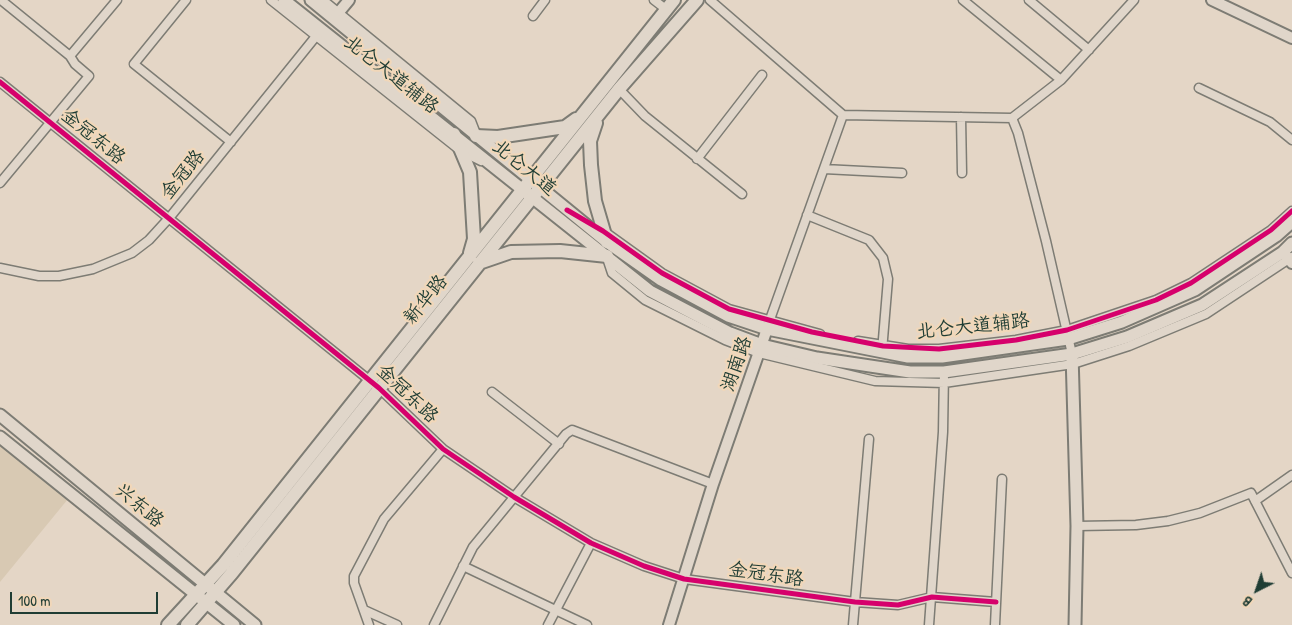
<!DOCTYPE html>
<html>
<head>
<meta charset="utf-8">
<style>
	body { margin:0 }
	#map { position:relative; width:1292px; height:625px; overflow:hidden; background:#e4d6c6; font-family:"Patrick Hand",sans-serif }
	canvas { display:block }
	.north { position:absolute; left:1232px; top:565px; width:50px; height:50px; -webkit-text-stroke:4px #f1d7b9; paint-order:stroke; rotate:221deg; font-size:14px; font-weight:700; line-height:20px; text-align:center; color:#1f3d34 }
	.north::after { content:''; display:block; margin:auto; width:18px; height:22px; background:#1f3d34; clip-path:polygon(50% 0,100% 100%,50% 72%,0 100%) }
	.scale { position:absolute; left:10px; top:592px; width:148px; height:22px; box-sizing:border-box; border:2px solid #1f3d34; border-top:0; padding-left:6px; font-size:15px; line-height:18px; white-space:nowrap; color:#1f3d34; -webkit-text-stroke:4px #f1d7b9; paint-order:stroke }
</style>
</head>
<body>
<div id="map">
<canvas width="1292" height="625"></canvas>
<div class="north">B</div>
<div class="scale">100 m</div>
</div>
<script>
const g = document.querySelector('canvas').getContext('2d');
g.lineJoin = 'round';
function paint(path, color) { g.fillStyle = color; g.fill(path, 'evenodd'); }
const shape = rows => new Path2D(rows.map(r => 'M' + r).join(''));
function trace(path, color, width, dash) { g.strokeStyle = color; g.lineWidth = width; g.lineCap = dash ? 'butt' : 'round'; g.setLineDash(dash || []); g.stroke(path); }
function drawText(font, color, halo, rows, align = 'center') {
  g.font = font + ' "Patrick Hand","LXGW WenKai TC",sans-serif'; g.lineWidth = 4.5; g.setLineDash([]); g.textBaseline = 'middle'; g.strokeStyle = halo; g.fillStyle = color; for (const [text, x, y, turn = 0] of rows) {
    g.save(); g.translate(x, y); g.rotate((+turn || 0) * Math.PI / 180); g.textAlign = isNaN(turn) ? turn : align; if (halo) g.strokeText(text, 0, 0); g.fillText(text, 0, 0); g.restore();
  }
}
const green = shape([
	[0,443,68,499,0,582]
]);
const minor = shape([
	[1,0,70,56,117,0],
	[186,0,134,64,231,142],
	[271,0,461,151,481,161],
	[323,0,471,121,476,134],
	[654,0,667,10],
	[710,0,843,115,1012,118],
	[963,0,1061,80],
	[1029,0,1089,50],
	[533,16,545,0],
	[0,82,379,388,443,449,514,497,591,543,644,566,684,579,855,602,898,605,932,597,996,602],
	[1199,88,1270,122,1292,140],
	[619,89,645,116,742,194],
	[961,117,962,173],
	[697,159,762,75],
	[824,169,902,173],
	[0,183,89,76,75,64,70,56],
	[807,215,869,240,883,258,888,279,882,351],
	[605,232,662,273,729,309,820,334],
	[607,258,612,273,645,300,725,340,759,353,875,381,944,383,1073,364,1129,346,1206,314,1292,257],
	[0,268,39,276,59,276,93,269,132,253,149,240,170,217,321,30],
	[768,325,843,115],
	[858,341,908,349,939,349,1016,340,1067,330,1156,300,1191,283,1271,230,1292,211],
	[1072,354,1046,241,1018,133,1012,118,1061,80,1134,0],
	[492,392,559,444],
	[1255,501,1292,475],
	[1077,526,1136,525,1168,521,1200,513,1251,493,1292,573],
	[463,566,587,625],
	[364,610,397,625],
	[369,625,354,583,354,576,384,519,443,449],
	[434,625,473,547,566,434,572,430,713,484],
	[548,625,591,543],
	[853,625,869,439],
	[929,625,943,432,944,372],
	[995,625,1002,479]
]);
const tertiary = shape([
	[1212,0,1292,38],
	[334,18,349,0],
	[1283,252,1292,263],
	[669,625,713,484,767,329]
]);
const secondary = shape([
	[284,0,650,291,730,333,762,345,817,358,910,372,944,372,1072,354,1127,337,1202,305,1283,252,1292,243],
	[311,0,607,242,661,280,728,316,767,329,908,357,942,357,1068,339,1122,322,1195,290,1276,236,1292,222],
	[1072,354,1077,526,1075,625],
	[0,415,255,625],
	[0,437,234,625]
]);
const primary = shape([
	[596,123,590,141,591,165,595,201,607,242],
	[454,134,470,172,474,239,470,253],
	[476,136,498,137,565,127,576,119],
	[479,263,511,252,560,251,607,256],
	[168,625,223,565,674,0],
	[187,625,232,573,619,89,697,0]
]);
const cycleway = shape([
	[0,82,379,388,443,449,514,497,591,543,644,566,684,579,855,602,898,605,932,597,996,602],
	[567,210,603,231,662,273,729,309,812,332,883,346,939,349,1016,340,1067,330,1156,300,1191,283,1271,230,1292,211]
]);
const streetNames = [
	["北仑大道辅路",391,75,38],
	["金冠东路",93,137,39],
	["北仑大道",524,168,39],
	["金冠路",183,175,-51],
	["新华路",426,300,-51],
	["北仑大道辅路",973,327,-6],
	["湖南路",737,364,-71],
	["金冠东路",407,394,43],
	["兴东路",139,506,40],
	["金冠东路",766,575,8]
];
paint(green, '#d8c9b3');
trace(minor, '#7d7c74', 11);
trace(tertiary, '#7d7c74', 14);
trace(secondary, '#7d7c74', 15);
trace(primary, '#7d7c74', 16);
trace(minor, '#e0d6ca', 8);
trace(tertiary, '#e0d6ca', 10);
trace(secondary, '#e0d6ca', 11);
trace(primary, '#e0d6ca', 12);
trace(cycleway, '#d6006c', 5);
drawText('19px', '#1f3d34', '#f1d7b9', streetNames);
</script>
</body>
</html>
